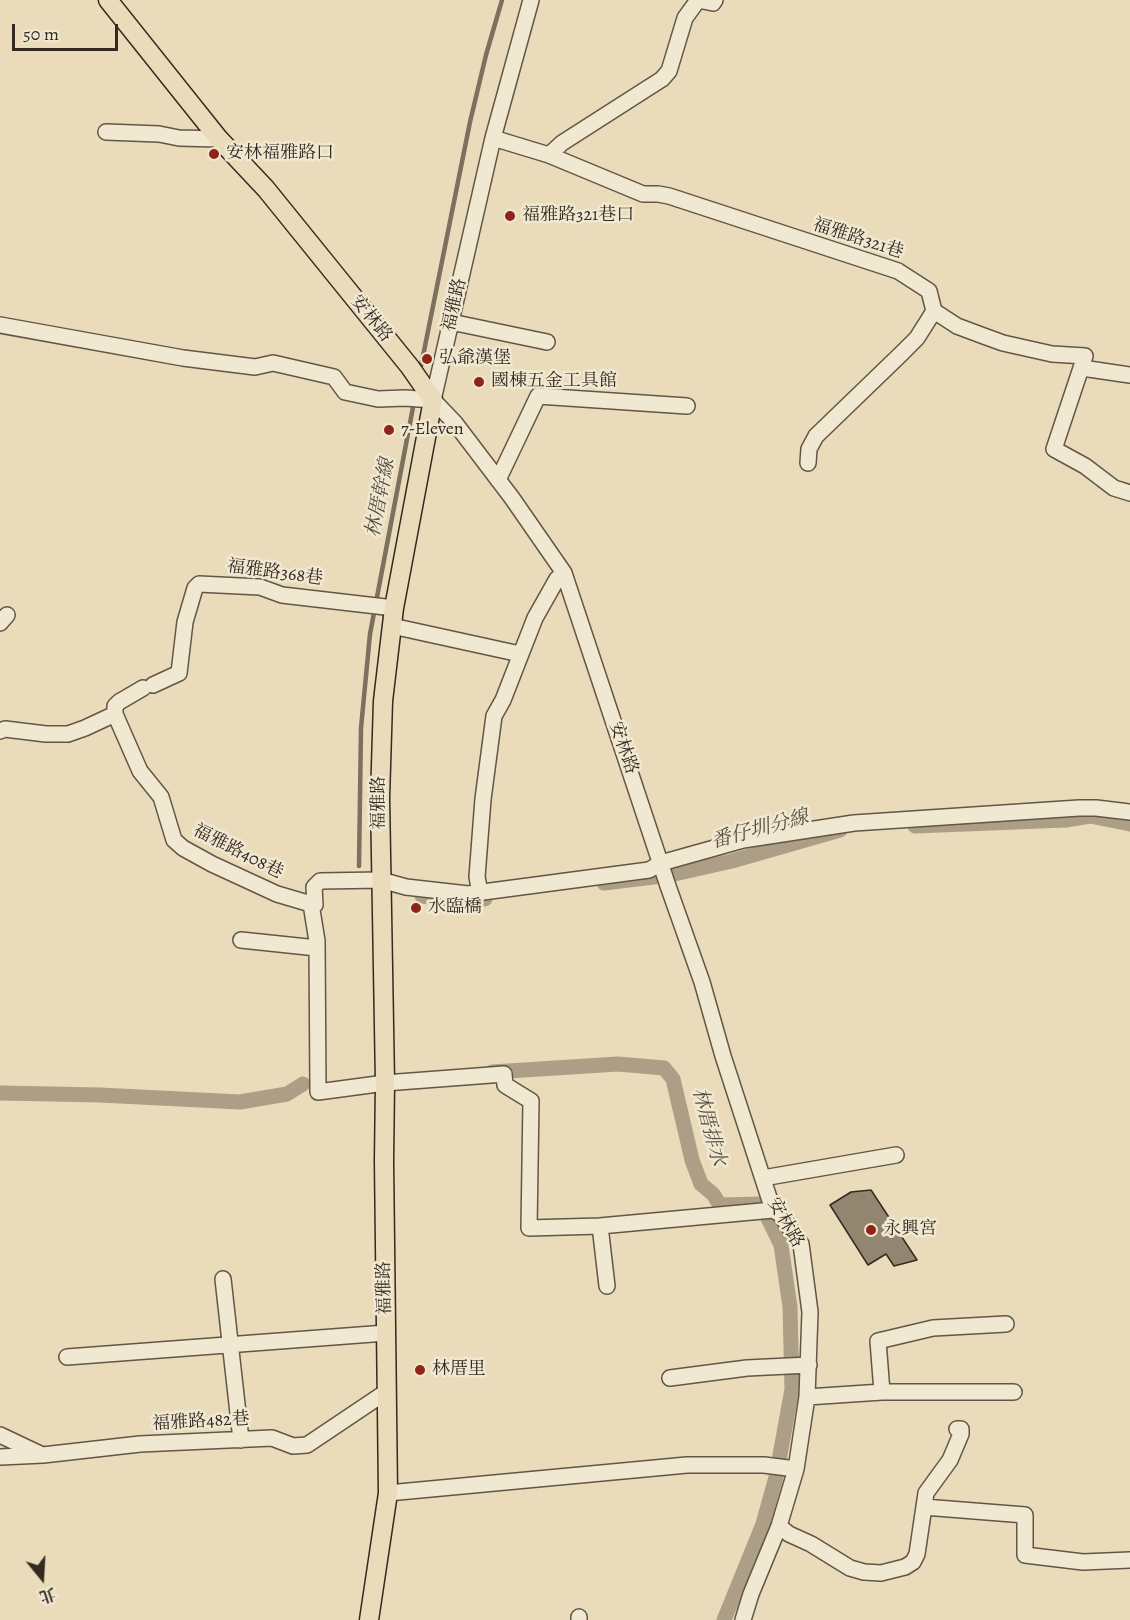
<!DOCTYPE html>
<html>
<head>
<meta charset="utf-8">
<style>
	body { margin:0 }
	#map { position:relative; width:1130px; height:1620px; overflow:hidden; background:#eadbba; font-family:Alegreya,"Noto Serif TC",serif }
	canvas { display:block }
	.north { position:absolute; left:12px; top:1548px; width:60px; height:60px; -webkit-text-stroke:4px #f1e8d2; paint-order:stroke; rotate:162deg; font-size:16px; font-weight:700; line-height:24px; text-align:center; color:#352a21 }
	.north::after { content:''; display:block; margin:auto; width:21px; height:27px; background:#352a21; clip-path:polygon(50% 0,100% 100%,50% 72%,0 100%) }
	.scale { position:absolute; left:12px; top:24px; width:106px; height:27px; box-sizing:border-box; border:3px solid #352a21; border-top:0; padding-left:8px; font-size:18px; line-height:21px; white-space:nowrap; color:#352a21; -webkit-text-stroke:4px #f1e8d2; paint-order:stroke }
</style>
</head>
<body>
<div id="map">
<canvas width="1130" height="1620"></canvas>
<div class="north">北</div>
<div class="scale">50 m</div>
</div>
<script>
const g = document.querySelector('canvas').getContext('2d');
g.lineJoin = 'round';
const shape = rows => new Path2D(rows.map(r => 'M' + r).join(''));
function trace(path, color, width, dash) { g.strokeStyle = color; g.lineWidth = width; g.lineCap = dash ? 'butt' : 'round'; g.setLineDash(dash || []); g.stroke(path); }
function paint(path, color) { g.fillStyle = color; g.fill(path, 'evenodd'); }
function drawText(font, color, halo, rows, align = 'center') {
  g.font = font + ' Alegreya,"Noto Serif TC",serif'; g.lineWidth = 5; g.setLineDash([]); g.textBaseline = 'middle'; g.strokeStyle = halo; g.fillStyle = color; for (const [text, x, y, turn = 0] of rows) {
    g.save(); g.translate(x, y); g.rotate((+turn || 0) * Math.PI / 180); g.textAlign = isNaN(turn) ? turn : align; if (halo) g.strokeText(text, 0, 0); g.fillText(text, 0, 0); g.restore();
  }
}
const stream = shape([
	[420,371,470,122,486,55,502,0],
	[359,866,361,728,370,634,414,402]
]);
const canal = shape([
	[915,826,1066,820,1090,816,1130,824],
	[604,883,670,875,732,861,840,830],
	[422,896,462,901,485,899],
	[492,1072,618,1064,664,1068,673,1079,692,1160,701,1184,713,1194,720,1205,761,1204,781,1245,790,1307,792,1389,776,1477,763,1524,724,1620],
	[0,1093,100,1095,240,1102,287,1094,303,1084]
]);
const building = shape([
	[871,1190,917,1260,894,1266,886,1254,868,1265,830,1205,851,1192,871,1190]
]);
const minor = shape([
	[106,132,159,134,179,138,219,139],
	[493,138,549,155,643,194,658,194,669,196,898,271,929,291,934,311,957,326,981,335,1003,343,1052,354,1085,356,1054,449,1085,466,1114,488,1130,493],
	[549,155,562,143,662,79,669,71,685,18,698,0,713,3,715,0],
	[451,322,547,342],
	[0,325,183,358,255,367,273,363,334,377,345,392,378,399,405,398,433,400],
	[1082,368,1130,375],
	[433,400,455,423,512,498,564,573,668,886,702,982,723,1056,773,1210,780,1214,801,1244,810,1312,807,1397,796,1469,779,1526,751,1594,743,1620],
	[433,400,493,138,531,0],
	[808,463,809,449,816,436,901,354,917,338,934,311],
	[498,480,538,396,687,406],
	[0,623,7,615],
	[392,626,520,654],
	[153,685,179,673,185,622,195,588,199,584,260,587,282,595,394,608],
	[115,714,115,706,119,702,143,688],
	[0,731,5,729,46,734,68,734,85,728,115,714,140,771,161,797,174,840,183,848,212,864,277,894,311,904,315,905,314,887,320,881,381,880,406,887,468,894,649,870,661,863,743,840,854,823,1079,808,1096,808,1130,812],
	[480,892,477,877,483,799,494,716,503,700,535,618,557,579,564,573],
	[311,904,317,941,318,1092,385,1083,504,1074,505,1085,531,1101,529,1228,600,1226,773,1210],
	[241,940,317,948],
	[763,1178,896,1155],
	[600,1226,607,1286],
	[223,1279,241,1440],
	[67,1357,386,1333],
	[670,1378,747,1368,809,1365],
	[882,1392,878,1341,933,1328,1006,1324],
	[807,1397,882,1392,1014,1392],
	[0,1435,40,1454],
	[0,1457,43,1455,140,1444,272,1438,293,1446,307,1445,386,1392],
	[388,1493,687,1465,764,1465,796,1469],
	[924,1507,1025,1515,1025,1555,1083,1562,1130,1560],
	[779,1526,789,1534,811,1544,850,1568,864,1572,881,1573,905,1567,913,1562,917,1554,926,1493,950,1460,961,1434,961,1429,957,1429],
	[579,1617,579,1620]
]);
const major = shape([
	[108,0,219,139,266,189,410,367,433,400,394,608,383,701,380,798,385,1083,384,1161,388,1493,369,1620]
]);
const markers = [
	[214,154,6,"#8f2418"],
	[510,216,6,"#8f2418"],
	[427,359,6,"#8f2418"],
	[479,382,6,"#8f2418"],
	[389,430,6,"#8f2418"],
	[416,908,6,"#8f2418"],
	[871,1230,6,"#8f2418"],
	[420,1370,6,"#8f2418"]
];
const poiNames = [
	["安林福雅路口",226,154],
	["福雅路321巷口",522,216],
	["弘爺漢堡",439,359],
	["國棟五金工具館",491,382],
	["7-Eleven",401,430],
	["水臨橋",428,908],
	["永興宮",883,1230],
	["林厝里",432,1370]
];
const streetNames = [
	["福雅路321巷",858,239,18],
	["福雅路",455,305,-77],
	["安林路",371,319,51],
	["福雅路368巷",275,573,8],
	["安林路",623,748,71],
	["福雅路",380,803,-90],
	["福雅路408巷",238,852,27],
	["安林路",785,1223,60],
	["福雅路",385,1288,-91],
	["福雅路482巷",201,1422,-3]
];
const waterNames = [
	["林厝幹線",381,498,-79],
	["番仔圳分線",760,830,-15],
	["林厝排水",708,1127,75]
];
trace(stream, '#7c705e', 4.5);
trace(canal, '#ac9f86', 15);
paint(building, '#938671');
trace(building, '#352a21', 1.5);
trace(minor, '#625647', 18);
trace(major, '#352a21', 21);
trace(minor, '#f1e8d2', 15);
trace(major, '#eadbba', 18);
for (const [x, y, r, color] of markers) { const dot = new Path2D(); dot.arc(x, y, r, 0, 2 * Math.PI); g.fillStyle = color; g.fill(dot); trace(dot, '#f1e8d2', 2); }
drawText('18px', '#352a21', '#f1e8d2', poiNames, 'left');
drawText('18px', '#352a21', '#f1e8d2', streetNames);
drawText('italic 20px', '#594d3f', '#f1e8d2', waterNames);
</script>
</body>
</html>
